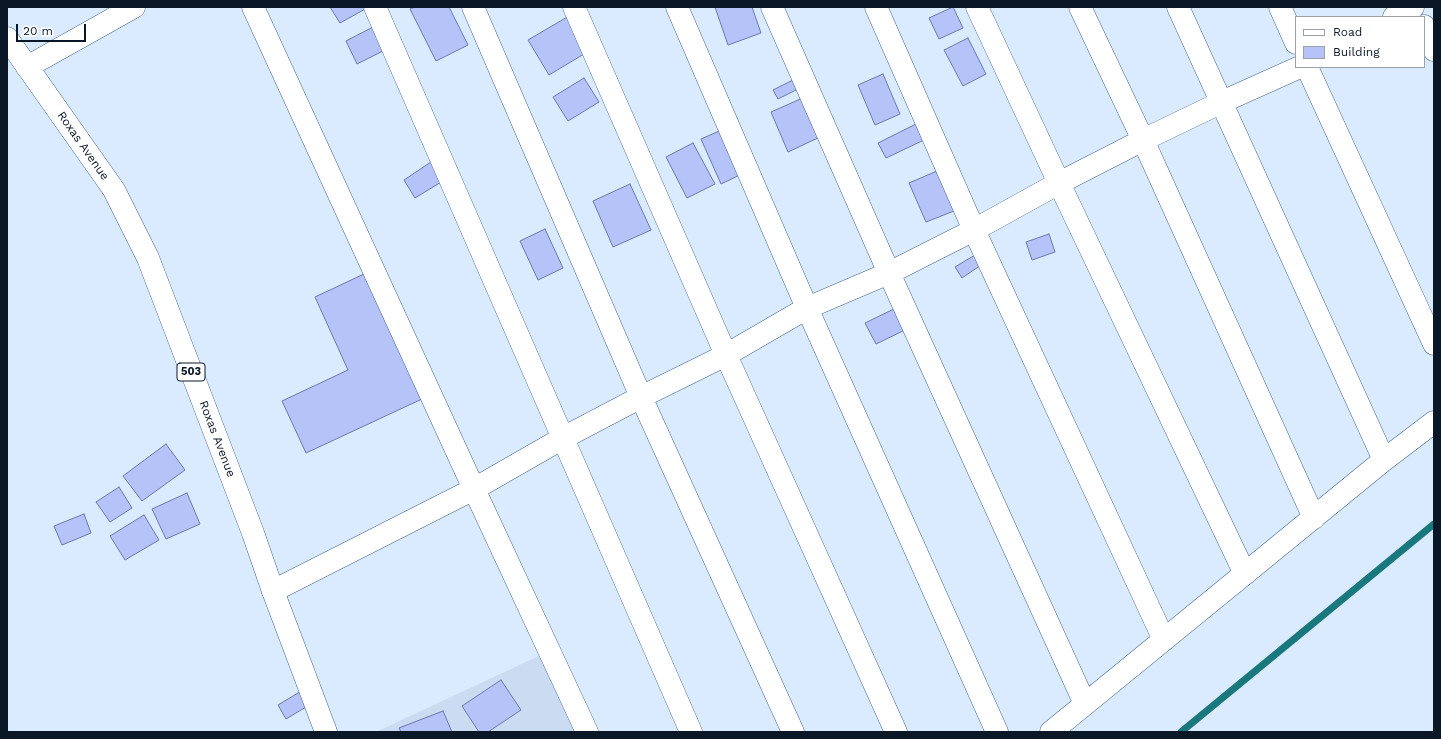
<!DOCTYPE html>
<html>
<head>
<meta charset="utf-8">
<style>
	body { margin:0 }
	#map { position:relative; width:1441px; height:739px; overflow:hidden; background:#dbebff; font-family:"Work Sans",sans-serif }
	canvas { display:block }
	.frame { position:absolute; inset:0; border:8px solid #091727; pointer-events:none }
	.legend { position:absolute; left:1295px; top:16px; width:130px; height:52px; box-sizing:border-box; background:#fff; border:1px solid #9da2a9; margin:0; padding:5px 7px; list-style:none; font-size:12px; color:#091727 }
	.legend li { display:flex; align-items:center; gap:8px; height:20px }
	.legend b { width:20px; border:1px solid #9da2a9 }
	.scale { position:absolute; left:16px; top:24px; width:70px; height:18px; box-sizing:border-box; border:2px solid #091727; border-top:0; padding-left:5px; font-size:12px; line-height:14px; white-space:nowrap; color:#091727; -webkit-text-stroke:3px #fff; paint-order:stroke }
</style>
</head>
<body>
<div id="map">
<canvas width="1441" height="739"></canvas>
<div class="frame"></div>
<ul class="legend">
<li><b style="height:5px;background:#fff"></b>Road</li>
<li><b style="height:11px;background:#b5c3f9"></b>Building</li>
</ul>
<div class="scale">20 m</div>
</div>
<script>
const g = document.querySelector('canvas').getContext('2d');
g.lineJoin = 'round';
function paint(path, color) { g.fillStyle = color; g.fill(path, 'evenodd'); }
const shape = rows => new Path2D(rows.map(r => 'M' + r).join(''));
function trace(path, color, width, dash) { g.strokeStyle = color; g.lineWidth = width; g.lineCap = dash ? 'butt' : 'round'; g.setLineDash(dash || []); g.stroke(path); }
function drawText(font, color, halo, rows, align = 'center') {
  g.font = font + ' "Work Sans",sans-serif'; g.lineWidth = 3.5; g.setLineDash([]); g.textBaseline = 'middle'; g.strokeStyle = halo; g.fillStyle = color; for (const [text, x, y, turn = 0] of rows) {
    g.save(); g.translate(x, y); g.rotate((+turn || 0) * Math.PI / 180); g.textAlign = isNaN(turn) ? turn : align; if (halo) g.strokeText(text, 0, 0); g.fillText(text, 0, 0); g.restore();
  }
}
const built = shape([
	[547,652,583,732,376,732]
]);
const stream = shape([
	[1181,732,1434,524]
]);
const building = shape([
	[330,7,366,7,367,8,340,23,330,7],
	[415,7,449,7,468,45,436,61,410,9,415,7],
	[715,7,752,7,761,33,728,45,715,7],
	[953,7,963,28,939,39,929,18,953,7],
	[569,16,589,51,549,75,528,40,569,16],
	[373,27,385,50,357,64,346,41,373,27],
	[968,38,986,74,963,86,944,50,968,38],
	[883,74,900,114,875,125,858,85,883,74],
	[584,78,599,102,568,121,553,97,584,78],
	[793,80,798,89,778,99,773,90,793,80],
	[805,97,822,136,788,152,771,112,805,97],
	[916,124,924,140,886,158,878,143,916,124],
	[724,129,744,173,721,184,701,139,724,129],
	[693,143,715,184,687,198,666,157,693,143],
	[434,160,446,179,415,198,404,180,434,160],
	[937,171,954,211,926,222,909,183,937,171],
	[630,184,651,230,613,247,593,201,630,184],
	[545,229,563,268,538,280,520,241,545,229],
	[1049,234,1055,252,1032,260,1026,242,1049,234],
	[975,255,981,265,962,278,955,267,975,255],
	[364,274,422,399,306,453,282,401,348,370,315,297,364,274],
	[898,307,909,328,876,344,865,323,898,307],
	[166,444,185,470,142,501,123,476,166,444],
	[119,487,132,508,110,522,96,502,119,487],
	[187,493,200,524,166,539,152,509,187,493],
	[84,514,91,533,62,545,54,526,84,514],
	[144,515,159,540,125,560,110,536,144,515],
	[501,680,521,710,488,732,479,732,462,706,501,680],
	[303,690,311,704,286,719,278,705,303,690],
	[443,711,452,732,401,732,399,728,443,711]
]);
const minor = shape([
	[253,7,474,489,587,732],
	[375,7,691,732],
	[473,7,641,397,793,732],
	[574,7,726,355,896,732],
	[677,7,807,308,997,732],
	[772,7,889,273,1085,704],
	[876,7,974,230,1164,640],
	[977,7,1059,183,1245,574],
	[1080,7,1143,140,1314,518],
	[1178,7,1384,460],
	[1280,7,1296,43],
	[1394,17,1413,7],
	[1424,26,1434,50],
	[27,67,134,7],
	[1307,67,1434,344],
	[273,591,474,489,563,438,641,397,726,355,807,308,889,273,974,230,1059,183,1143,140,1222,102,1300,67],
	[1051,732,1384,460,1434,422]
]);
const primary = shape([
	[7,38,114,190,148,258,253,533,273,591,326,732]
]);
const shields = [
	[191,372,28]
];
const shieldNames = [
	["503",191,372]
];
const streetNames = [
	["Roxas Avenue",83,146,55],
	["Roxas Avenue",217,439,69]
];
paint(built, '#cbdcf2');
trace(stream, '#18787c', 7);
paint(building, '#b5c3f9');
trace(building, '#6c78aa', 1);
trace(minor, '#456892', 23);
trace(primary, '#456892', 23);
trace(minor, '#fff', 22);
trace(primary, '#fff', 22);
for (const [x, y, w] of shields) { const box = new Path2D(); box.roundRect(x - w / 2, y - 9, w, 18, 3); g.fillStyle = '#fff'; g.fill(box); trace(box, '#091727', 1); }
drawText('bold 11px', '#091727', null, shieldNames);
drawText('12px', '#091727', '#fff', streetNames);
</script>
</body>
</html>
